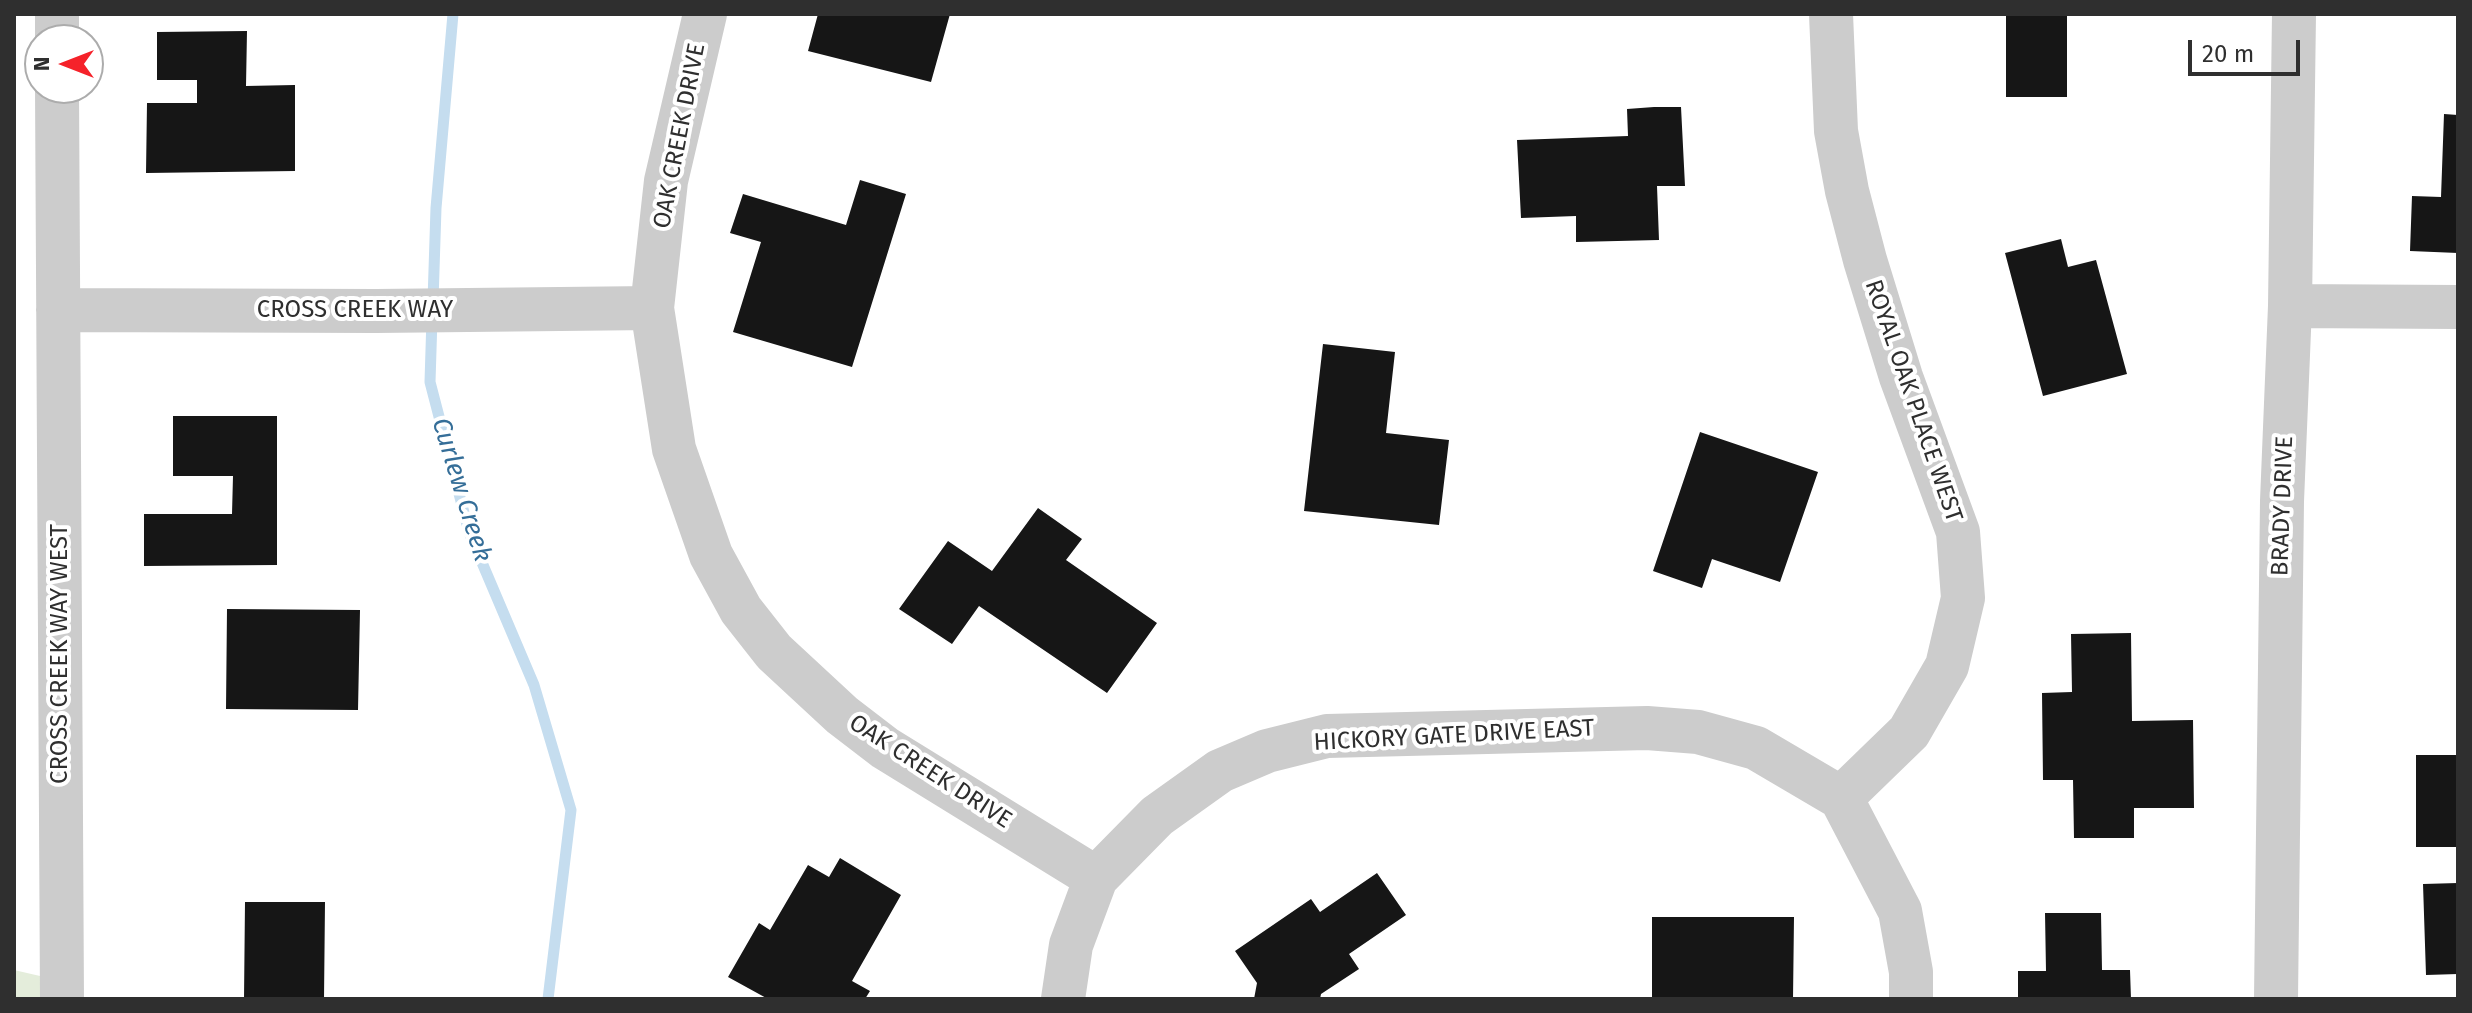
<!DOCTYPE html>
<html>
<head>
<meta charset="utf-8">
<style>
	body { margin:0 }
	#map { position:relative; width:2472px; height:1013px; overflow:hidden; background:#fff; font-family:"Fira Sans",sans-serif }
	canvas { display:block }
	.frame { position:absolute; inset:0; border:16px solid #2f2f2f; pointer-events:none }
	.north { position:absolute; left:24px; top:24px; width:80px; height:80px; box-sizing:border-box; background:#fff; border:2px solid #acacac; border-radius:50%; rotate:270deg; font-size:22px; font-weight:700; line-height:32px; text-align:center; color:#2f2f2f }
	.north::after { content:''; display:block; margin:auto; width:28px; height:36px; background:#f5222a; clip-path:polygon(50% 0,100% 100%,50% 72%,0 100%) }
	.scale { position:absolute; left:2188px; top:40px; width:112px; height:36px; box-sizing:border-box; border:4px solid #2f2f2f; border-top:0; padding-left:10px; font-size:24px; line-height:28px; white-space:nowrap; color:#2f2f2f; -webkit-text-stroke:6px #fff; paint-order:stroke }
</style>
</head>
<body>
<div id="map">
<canvas width="2472" height="1013"></canvas>
<div class="frame"></div>
<div class="north">N</div>
<div class="scale">20 m</div>
</div>
<script>
const g = document.querySelector('canvas').getContext('2d');
g.lineJoin = 'round';
function paint(path, color) { g.fillStyle = color; g.fill(path, 'evenodd'); }
const shape = rows => new Path2D(rows.map(r => 'M' + r).join(''));
function trace(path, color, width, dash) { g.strokeStyle = color; g.lineWidth = width; g.lineCap = dash ? 'butt' : 'round'; g.setLineDash(dash || []); g.stroke(path); }
function drawText(font, color, halo, rows, align = 'center') {
  g.font = font + ' "Fira Sans",sans-serif'; g.lineWidth = 8; g.setLineDash([]); g.textBaseline = 'middle'; g.strokeStyle = halo; g.fillStyle = color; for (const [text, x, y, turn = 0] of rows) {
    g.save(); g.translate(x, y); g.rotate((+turn || 0) * Math.PI / 180); g.textAlign = isNaN(turn) ? turn : align; if (halo) g.strokeText(text, 0, 0); g.fillText(text, 0, 0); g.restore();
  }
}
const green = shape([
	[14,970,40,976,40,999,14,999]
]);
const stream = shape([
	[433,301,436,208,453,14],
	[432,318,430,382,469,532,534,685,571,810,548,999]
]);
const building = shape([
	[818,14,950,14,931,82,808,51],
	[2006,14,2067,14,2067,97,2006,97],
	[247,31,246,86,295,85,295,171,146,173,147,103,197,103,197,80,157,80,157,32],
	[1654,107,1681,107,1685,186,1657,186,1659,240,1576,242,1576,216,1521,218,1517,140,1628,136,1627,109],
	[2444,114,2458,115,2458,253,2410,251,2412,196,2441,197],
	[860,180,906,194,852,367,733,332,761,242,730,233,743,194,846,225],
	[2061,239,2068,267,2096,260,2127,374,2043,396,2005,253],
	[1323,344,1395,352,1386,433,1449,440,1439,525,1304,511],
	[173,416,277,416,277,565,144,566,144,514,232,514,233,476,173,476],
	[1700,432,1818,472,1780,582,1712,559,1702,588,1653,571],
	[1038,508,1082,539,1066,560,1157,623,1107,693,979,606,952,644,899,609,948,541,992,571],
	[227,609,360,610,358,710,226,709],
	[2131,633,2132,721,2193,720,2194,808,2134,808,2134,838,2074,838,2073,780,2043,780,2042,693,2072,692,2071,634],
	[2416,755,2458,755,2458,847,2416,847],
	[840,858,901,895,852,981,870,991,865,999,768,999,728,977,759,923,770,930,808,865,829,877],
	[1377,873,1406,915,1349,954,1359,969,1321,994,1320,999,1254,999,1257,983,1235,951,1311,899,1320,912],
	[2458,883,2458,974,2426,975,2423,884],
	[245,902,325,902,324,999,244,999],
	[2045,913,2101,913,2102,970,2130,970,2131,999,2018,999,2018,971,2046,971],
	[1652,917,1794,917,1793,999,1652,999]
]);
const minor = shape([
	[57,14,57,40],
	[705,14,666,181,652,308,674,449,711,555,741,610,774,652,842,715,885,748,1096,878],
	[1831,14,1836,131,1847,191,1865,260,1901,377,1958,532,1963,598,1947,666,1909,732,1841,798],
	[57,88,62,999],
	[2290,306,2458,307],
	[58,310,376,311,652,308],
	[1841,798,1900,911,1911,972,1911,999],
	[1063,999,1071,945,1096,878,1157,816,1220,771,1267,751,1327,736,1647,728,1698,732,1756,748,1841,798],
	[2276,999,2282,501,2290,306,2294,14]
]);
const streetNames = [
	["OAK CREEK DRIVE",680,136,-79],
	["CROSS CREEK WAY",355,310],
	["ROYAL OAK PLACE WEST",1913,401,71],
	["BRADY DRIVE",2283,506,-88],
	["CROSS CREEK WAY WEST",60,654,-90],
	["HICKORY GATE DRIVE EAST",1454,736,-3],
	["OAK CREEK DRIVE",930,772,33]
];
const waterNames = [
	["Curlew Creek",461,490,73]
];
paint(green, '#e4eddb');
trace(stream, '#c5ddef', 11);
paint(building, '#161616');
trace(minor, '#ccc', 44);
drawText('24px', '#2f2f2f', '#fff', streetNames);
drawText('italic 26px', '#356e98', '#fff', waterNames);
</script>
</body>
</html>
